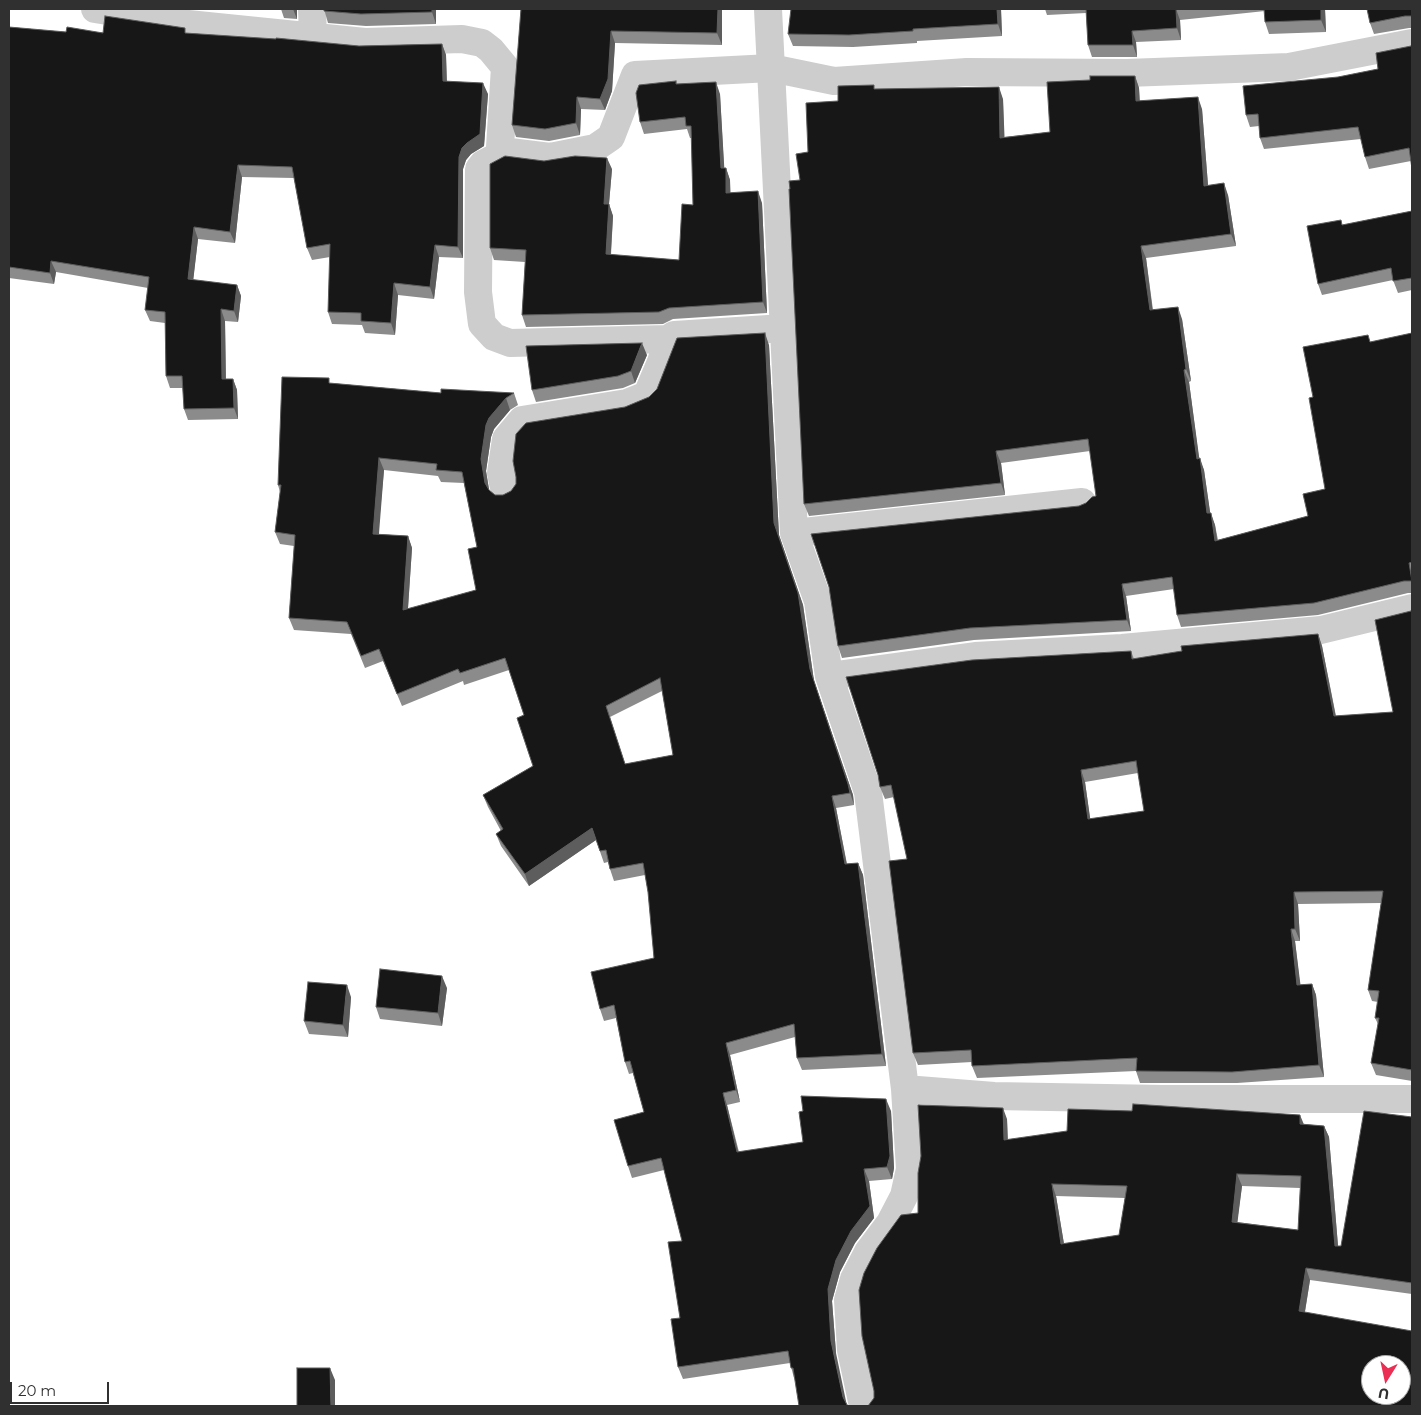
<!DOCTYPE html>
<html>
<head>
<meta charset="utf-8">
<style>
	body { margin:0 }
	#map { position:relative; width:1421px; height:1415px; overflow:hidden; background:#fff; font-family:Montserrat,sans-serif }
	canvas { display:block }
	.frame { position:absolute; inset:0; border:10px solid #303030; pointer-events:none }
	.north { position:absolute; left:1361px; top:1355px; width:50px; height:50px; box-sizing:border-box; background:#fff; border:1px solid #acacac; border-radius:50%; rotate:190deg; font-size:14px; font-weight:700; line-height:20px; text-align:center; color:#303030 }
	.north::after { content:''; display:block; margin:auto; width:18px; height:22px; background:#eb2e53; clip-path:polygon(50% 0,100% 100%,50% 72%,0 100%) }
	.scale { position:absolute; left:10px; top:1382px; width:99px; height:22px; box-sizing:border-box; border:2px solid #303030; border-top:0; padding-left:6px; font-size:15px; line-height:18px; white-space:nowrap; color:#303030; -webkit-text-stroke:4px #fff; paint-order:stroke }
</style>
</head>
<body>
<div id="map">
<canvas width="1421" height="1415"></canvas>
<div class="frame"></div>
<div class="north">U</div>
<div class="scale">20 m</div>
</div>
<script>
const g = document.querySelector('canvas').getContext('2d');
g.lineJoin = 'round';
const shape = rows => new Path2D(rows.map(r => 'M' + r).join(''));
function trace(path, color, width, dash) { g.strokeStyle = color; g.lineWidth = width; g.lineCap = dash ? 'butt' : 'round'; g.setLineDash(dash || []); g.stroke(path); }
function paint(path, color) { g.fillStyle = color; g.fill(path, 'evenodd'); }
const minor = shape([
	[95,9,188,24,365,42,462,39,482,43,491,50,505,67,500,147,502,151,550,157,595,148,611,137,635,75,771,68,834,81,967,72,1127,73,1289,67,1412,43],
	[312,9,313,36],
	[768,9,794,533,818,601,829,676,868,792,905,1089,910,1169,904,1196,890,1223,868,1252,854,1279,848,1300,851,1350,863,1406],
	[506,152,483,164,479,169,478,292,482,324,494,337,510,343,668,339],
	[505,492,501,473,506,439,522,420,627,403,647,395,661,362,668,339,674,335,784,328],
	[794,533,1082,502],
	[829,676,975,656,1122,648,1321,630,1412,608],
	[905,1089,994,1096,1162,1099,1412,1099]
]);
const wall = shape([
	[281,9,297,9,297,19,284,18],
	[324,9,436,9,436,24,366,26,328,23],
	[521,9,722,9,722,45,615,43,612,91,605,110,581,109,580,135,549,141,516,137,512,125],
	[1001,9,1002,36,917,41,917,43,853,47,793,46,788,34],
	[1045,9,1325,9,1326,32,1269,34,1265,22,1265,11,1180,20,1181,40,1136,42,1137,57,1092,57,1088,45,1086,13,1047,15],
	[1412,9,1412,28,1409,28,1374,34,1370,23],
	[9,27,66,32,187,33,359,46,442,44,446,55,447,81,488,94,484,146,471,154,466,160,463,169,463,258,439,257,434,299,398,295,395,335,365,333,362,325,332,324,328,312,330,257,312,260,307,248,294,178,242,177,235,243,198,239,193,280,237,285,241,296,238,322,225,321,226,379,233,379,237,390,238,419,188,420,184,409,183,388,170,388,166,376,165,323,150,321,145,310,148,288,56,272,54,284,9,278],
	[1412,46,1411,161,1369,169,1365,157,1361,139,1264,149,1260,138,1259,126,1250,127,1246,115,1338,77,1378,69],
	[1135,76,1139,88,1140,101,1202,109,1208,185,1228,195,1236,246,1146,258,1153,310,1182,319,1191,381,1189,382,1199,459,1204,470,1210,513,1215,525,1218,540,1308,516,1325,489,1313,397,1371,342,1412,333,1412,593,1408,593,1318,615,1181,627,1177,615,1174,589,1126,596,1131,631,974,640,842,658,838,646,1079,506,1086,503,1096,496,1090,451,1001,463,1005,495,809,516,804,504,790,189,800,180,808,152,875,89,1003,99,1004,137,1050,132,1090,80],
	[676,81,677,84,720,94,724,168,726,168,730,180,730,193,762,203,767,313,673,319,663,324,526,327,522,315,525,262,494,260,490,248,612,169,609,204,613,216,611,255,679,260,693,205,692,138,690,138,687,129,644,134,640,122],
	[1412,211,1412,290,1398,293,1393,280,1322,295,1318,284,1342,225],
	[769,345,779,535,803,605,814,681,853,795,854,805,836,808,847,864,858,863,863,875,886,1066,802,1070,797,1058,795,1037,730,1055,740,1102,727,1105,739,1152,803,1142,891,1111,894,1168,892,1179,869,1181,874,1218,855,1243,840,1272,832,1301,836,1353,794,1378,790,1363,683,1379,678,1367,682,1241,664,1170,632,1178,628,1166,644,1112,633,1073,629,1074,625,1062,616,1018,604,1021,600,1009,654,958,648,892,645,875,614,881,610,869,608,862,604,863,596,840,529,886,501,846,496,834,501,831,488,807,483,795,533,766,524,715,509,670,464,685,463,681,402,706,383,661,365,668,351,634,294,630,289,618,294,546,280,544,275,532,280,492,278,485,331,383,441,393,514,393,518,405,510,410,494,429,491,437,486,471,489,490,495,495,503,495,511,491,625,407,649,397],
	[384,470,438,476,441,482,464,483,477,547,476,590,408,609,412,548,408,536,378,534],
	[662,691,673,755,625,764,610,717],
	[647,355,635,383,623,388,536,402,532,390],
	[1412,611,1412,1081,1376,1075,1371,1063,1378,1024,1375,1018,1378,1002,1372,1001,1368,990,1381,903,1298,904,1300,941,1295,941,1300,985,1312,984,1316,995,1324,1077,1237,1083,1140,1083,1136,1071,977,1078,972,1066,972,1062,918,1065,913,1053,907,859,894,797,885,799,880,787,1131,651,1134,659,1318,634,1322,646,1336,716,1393,712],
	[1138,773,1144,811,1090,819,1085,782],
	[447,988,442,1026,380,1019,376,1007],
	[351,997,348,1037,309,1034,304,1021],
	[1412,1117,1412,1294,1310,1280,1305,1312,874,1398,918,1213,1007,1119,1008,1140,1304,1124,1324,1126,1329,1137,1338,1246,1341,1246],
	[1242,1186,1300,1188,1298,1230,1237,1222],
	[1056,1196,1125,1198,1119,1235,1064,1244]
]);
const shadedWall = shape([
	[293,9,297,9,297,19],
	[432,9,436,9,436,24,432,12],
	[718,9,722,9,722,45,717,33],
	[997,9,1001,9,1002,36,998,24],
	[1176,9,1180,20,1181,40,1177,28],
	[1321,9,1325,9,1326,32,1321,20],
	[611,31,615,43,612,91,605,110,600,99],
	[1132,31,1136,42,1137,57,1133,45],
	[442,44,446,55,447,92,443,81],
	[1135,76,1139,88,1140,113,1136,101],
	[716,82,720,94,725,180,721,168],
	[483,83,488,94,484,146,471,154,466,160,463,169,463,258,458,247,459,157],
	[999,87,1003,99,1005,149,1000,138],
	[577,97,581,109,580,135,576,123],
	[1198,97,1202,109,1209,198,1204,186],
	[607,158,612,169,608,215,604,204],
	[238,165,242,177,235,243,230,232],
	[726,168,730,180,731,205,726,193],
	[1224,183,1228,195,1236,246,1231,234],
	[758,191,762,203,767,313,763,302],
	[609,204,613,216,610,266,606,254],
	[194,227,198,239,192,291,188,279],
	[435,245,439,257,434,299,430,287],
	[1141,246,1146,258,1154,322,1150,310],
	[51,261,56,272,54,284,50,273],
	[394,283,398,295,395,335,391,323],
	[237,285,241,296,238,322,234,311],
	[1178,307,1182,319,1191,381,1186,369],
	[221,309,225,321,226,391,222,379],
	[765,333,769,345,779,535,803,605,814,681,853,795,854,805,810,669,774,523],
	[642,343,647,355,635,383,631,371],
	[1184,370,1189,382,1201,471,1197,459],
	[233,379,237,390,238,419,234,408],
	[506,398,510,410,494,429,491,437,486,471,490,495,485,483,481,459,486,425,489,418],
	[996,451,1001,463,1005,495,1001,483],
	[379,458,384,470,378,546,373,534],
	[1200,458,1204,470,1212,525,1207,513],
	[1211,513,1215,525,1219,553,1215,541],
	[408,536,412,548,407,622,403,610],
	[1122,584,1126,596,1131,631,1127,620],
	[1318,634,1322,646,1338,728,1334,716],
	[1081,770,1085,782,1092,831,1088,819],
	[832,796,836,808,849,876,845,864],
	[592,828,596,840,529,886,525,874],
	[858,863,863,875,886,1066,882,1054],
	[1294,892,1298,904,1300,941,1295,929],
	[1291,929,1295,941,1302,997,1297,985],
	[442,976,447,988,442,1026,438,1013],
	[1312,984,1316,995,1324,1077,1319,1065],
	[347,985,351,997,348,1037,343,1025],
	[726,1043,730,1055,740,1102,736,1090],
	[723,1093,727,1105,741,1164,737,1152],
	[886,1099,891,1111,894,1168,892,1179,887,1167],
	[1003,1108,1007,1119,1008,1152,1004,1140],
	[1300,1115,1305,1127,1300,1124],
	[1324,1126,1329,1137,1339,1258,1335,1246],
	[864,1169,869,1181,874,1218,855,1243,840,1272,832,1301,836,1353,847,1406,843,1397,831,1341,828,1289,836,1260],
	[1237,1174,1242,1186,1236,1234,1232,1222],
	[1052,1184,1056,1196,1066,1256,1061,1244],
	[1306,1268,1310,1280,1303,1323,1299,1311],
	[330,1368,335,1380,335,1406,331,1406]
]);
const building = shape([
	[324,9,432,9,432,12,361,14,324,11,324,9],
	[521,9,718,9,717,33,611,31,608,79,600,99,577,97,576,123,545,129,512,125,521,9],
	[791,9,997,9,998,24,913,29,913,31,849,35,788,34,791,9],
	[1086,9,1176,9,1177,28,1132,31,1133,45,1088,45,1086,9],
	[1264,9,1321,9,1321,20,1265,22,1264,9],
	[1367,9,1412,9,1412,16,1405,16,1370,23,1367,9],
	[105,16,185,28,185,33,276,39,276,38,359,46,442,44,443,81,483,83,480,134,467,143,462,148,459,157,458,247,435,245,430,287,394,283,391,323,361,321,361,313,328,312,330,244,307,248,292,167,238,165,230,232,194,227,188,279,237,285,234,311,221,309,222,379,233,379,234,408,184,409,182,376,166,376,165,312,145,310,149,277,51,261,50,273,9,267,9,27,66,32,67,27,103,33,105,16],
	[1411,46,1412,46,1412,169,1409,148,1365,157,1358,127,1260,138,1258,114,1246,115,1243,86,1338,77,1378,69,1376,53,1411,46],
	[1090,76,1135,76,1136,101,1198,97,1204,186,1224,183,1231,234,1141,246,1150,310,1178,307,1186,369,1184,370,1197,459,1200,458,1207,513,1211,513,1215,541,1308,516,1303,494,1325,489,1309,398,1313,397,1303,347,1368,335,1370,342,1412,333,1412,562,1409,563,1412,581,1404,581,1314,603,1177,615,1172,577,1122,584,1127,620,970,628,838,646,829,587,811,534,1079,506,1086,503,1092,497,1096,496,1088,439,996,451,1001,483,804,504,789,189,790,189,789,181,800,180,796,154,808,152,806,103,838,101,838,86,874,85,874,89,999,87,1000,138,1050,132,1047,82,1090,80,1090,76],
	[676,81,676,84,716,82,721,168,726,168,726,193,758,191,763,302,669,308,659,312,522,315,526,250,490,248,490,164,505,156,544,161,575,156,607,158,604,204,609,204,606,254,679,260,682,204,693,205,691,126,686,126,685,117,640,122,636,93,639,85,676,81],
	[1412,211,1412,278,1393,281,1391,268,1318,284,1307,226,1341,220,1342,225,1412,211],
	[765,333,774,523,798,593,810,669,848,784,850,793,832,796,845,864,858,863,882,1054,797,1058,794,1024,726,1043,736,1090,723,1093,737,1152,803,1142,799,1112,803,1111,801,1096,886,1099,890,1156,887,1167,864,1169,870,1206,851,1231,836,1260,828,1289,831,1341,843,1397,847,1405,850,1406,799,1406,793,1368,791,1368,788,1351,678,1367,671,1319,680,1318,668,1242,682,1241,661,1158,628,1166,614,1120,644,1112,630,1061,625,1062,614,1005,600,1009,591,972,654,958,648,892,643,863,610,869,606,850,600,851,592,828,525,874,496,834,503,829,483,795,533,766,517,718,524,715,505,658,460,673,458,669,397,694,379,649,361,656,347,622,289,618,295,535,275,532,281,485,278,485,282,377,329,378,329,383,441,393,441,389,514,393,506,398,489,418,486,425,481,459,485,483,489,490,495,495,503,495,511,491,516,484,516,477,513,461,516,434,526,423,625,407,649,397,657,389,677,338,765,333],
	[379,458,437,464,436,470,462,472,477,547,468,549,476,590,403,610,408,536,373,534,379,458],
	[660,678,673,755,625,764,606,706,660,678],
	[642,343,631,371,618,376,532,390,526,346,642,343],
	[1411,611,1412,611,1412,1070,1371,1063,1379,1018,1375,1018,1379,991,1368,990,1383,891,1294,892,1295,929,1291,929,1297,985,1312,984,1319,1065,1232,1072,1136,1071,1137,1058,972,1066,971,1050,913,1053,889,861,907,859,891,785,880,787,878,775,846,677,972,660,1131,651,1132,659,1182,651,1181,646,1318,634,1334,716,1393,712,1375,620,1411,611],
	[1136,761,1144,811,1088,819,1081,770,1136,761],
	[380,969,442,976,438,1013,376,1007,380,969],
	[308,982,347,985,343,1025,304,1021,308,982],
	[1133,1104,1300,1115,1300,1124,1324,1126,1335,1246,1341,1246,1364,1111,1412,1117,1412,1283,1306,1268,1299,1311,1412,1331,1412,1406,868,1406,874,1398,874,1391,862,1336,859,1290,864,1273,877,1248,901,1215,918,1213,918,1173,921,1156,918,1105,1003,1108,1004,1140,1067,1131,1068,1109,1132,1111,1133,1104],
	[1237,1174,1301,1176,1298,1230,1232,1222,1237,1174],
	[1052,1184,1127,1186,1119,1235,1061,1244,1052,1184],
	[1371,1365,1401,1365,1401,1395,1371,1395,1371,1365],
	[297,1368,330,1368,331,1406,297,1406,297,1368]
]);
trace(minor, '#cdcdcd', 28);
paint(wall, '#8b8b8b');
paint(shadedWall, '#5d5d5d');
paint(building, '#171717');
trace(building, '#5d5d5d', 1);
</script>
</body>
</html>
